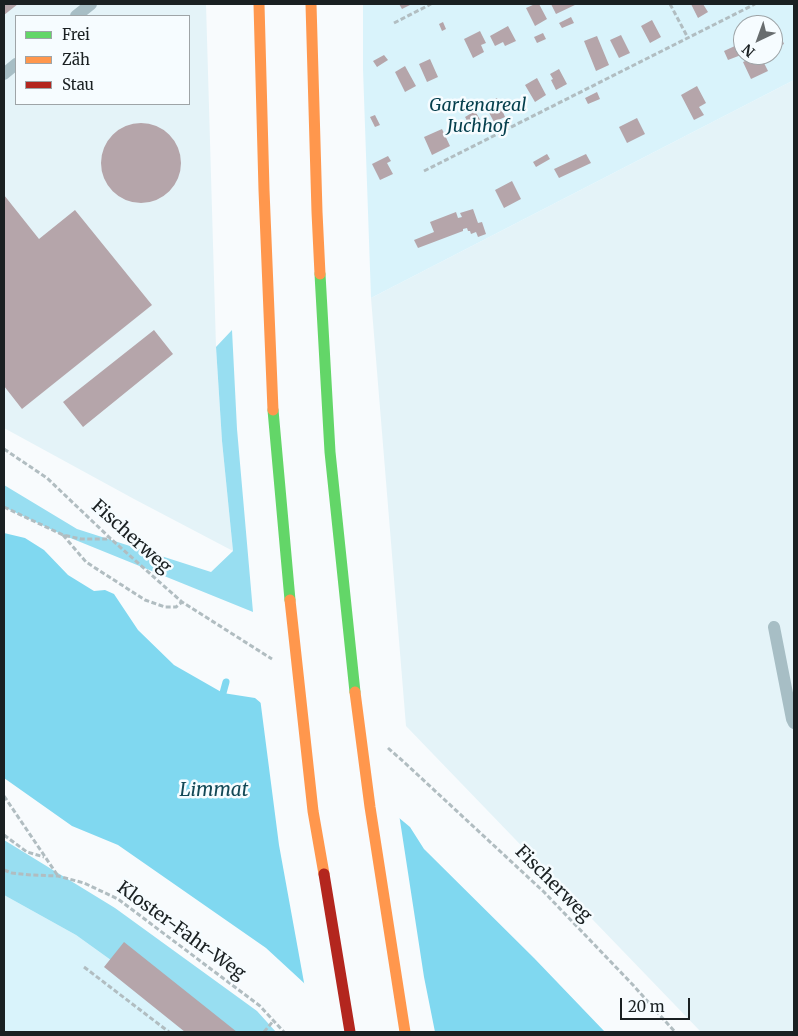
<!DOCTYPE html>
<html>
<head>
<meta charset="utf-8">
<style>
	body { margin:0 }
	#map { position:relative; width:798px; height:1036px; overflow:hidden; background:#f8fbfd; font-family:Merriweather,serif }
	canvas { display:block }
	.frame { position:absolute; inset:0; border:5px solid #1a2022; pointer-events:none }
	.legend { position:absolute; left:15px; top:15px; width:175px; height:90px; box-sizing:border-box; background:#f6fcff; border:1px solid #9ea4a7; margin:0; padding:6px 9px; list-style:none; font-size:15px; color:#1a2022 }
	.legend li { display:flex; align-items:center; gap:10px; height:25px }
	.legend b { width:25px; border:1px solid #9ea4a7 }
	.north { position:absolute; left:733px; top:15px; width:50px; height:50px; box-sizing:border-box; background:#f6fcff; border:1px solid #9ea4a7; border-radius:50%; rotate:222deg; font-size:14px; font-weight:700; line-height:20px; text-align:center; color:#1a2022 }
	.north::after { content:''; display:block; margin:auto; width:18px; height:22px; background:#686d6f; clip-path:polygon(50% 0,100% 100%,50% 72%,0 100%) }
	.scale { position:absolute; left:620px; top:998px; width:70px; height:22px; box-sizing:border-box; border:2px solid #1a2022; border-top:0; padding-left:6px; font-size:15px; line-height:18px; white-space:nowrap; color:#1a2022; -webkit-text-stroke:4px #f6fcff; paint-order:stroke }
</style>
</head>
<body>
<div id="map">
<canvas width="798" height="1036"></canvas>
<div class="frame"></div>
<ul class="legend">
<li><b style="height:6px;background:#63d668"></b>Frei</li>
<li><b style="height:6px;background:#ff974d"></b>Zäh</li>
<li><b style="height:6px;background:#b3261e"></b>Stau</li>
</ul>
<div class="north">N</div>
<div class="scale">20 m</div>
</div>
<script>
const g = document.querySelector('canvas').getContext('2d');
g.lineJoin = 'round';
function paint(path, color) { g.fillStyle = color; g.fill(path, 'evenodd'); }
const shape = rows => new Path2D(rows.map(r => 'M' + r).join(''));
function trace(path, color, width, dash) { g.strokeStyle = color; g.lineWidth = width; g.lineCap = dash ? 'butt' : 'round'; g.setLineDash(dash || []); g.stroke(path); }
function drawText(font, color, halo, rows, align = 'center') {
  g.font = font + ' Merriweather,serif'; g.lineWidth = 5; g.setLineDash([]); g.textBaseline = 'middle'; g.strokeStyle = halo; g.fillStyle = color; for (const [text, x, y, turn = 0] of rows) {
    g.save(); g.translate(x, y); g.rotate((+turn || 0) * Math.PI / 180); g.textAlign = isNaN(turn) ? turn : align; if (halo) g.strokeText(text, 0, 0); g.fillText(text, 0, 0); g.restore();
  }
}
const built = shape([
	[4,4,206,4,216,347,222,441,233,551,134,499,4,428],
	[16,16,189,16,189,104,16,104],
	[794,80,794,1032,701,1032,406,726,371,298]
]);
const green = shape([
	[363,4,794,4,794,80,371,298,363,69],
	[743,25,773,25,773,55,743,55],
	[4,895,76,935,211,1032,4,1032]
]);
const forest = shape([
	[232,330,237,429,253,612,63,535,4,507,4,485,77,529,211,572,233,551,222,441,216,347],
	[4,840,115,908,257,1011,276,1032,211,1032,76,935,4,895]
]);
const water = shape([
	[4,533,25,538,44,550,68,575,94,591,105,590,114,594,138,630,174,665,223,693,255,698,410,827,424,849,534,958,605,1032,350,1032,317,995,266,948,118,845,72,826,4,778]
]);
const pier = shape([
	[260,698,399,814,424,977,435,1032,346,1032,315,997,305,988,279,845]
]);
const stream = shape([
	[220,701,223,693,226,682]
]);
const building = shape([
	[4,4,18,4,4,15],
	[399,4,412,4,402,9],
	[535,4,539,4,547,19,535,26,526,8],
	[551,4,577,4,556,14],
	[691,4,703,4,708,12,698,18],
	[571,17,574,23,562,28,559,23],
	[652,20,661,37,650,43,641,26],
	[443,22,446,29,442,31,439,24],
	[508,26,516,41,505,46,503,42,495,46,490,36],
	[480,31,486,43,481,45,484,52,473,58,464,39],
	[543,33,546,39,537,43,534,37],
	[621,35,630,53,619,58,610,40],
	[597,36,609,65,596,71,584,41],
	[782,39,784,44,773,49,773,43],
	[737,45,741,55,728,60,724,51],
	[384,55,388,60,377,67,373,61],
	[758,55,760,55,768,71,751,79,743,62],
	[430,59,438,77,427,82,419,64],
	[405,66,416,86,405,92,395,72],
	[559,69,567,84,556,90,551,80,553,79,550,74],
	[537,78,546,95,535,102,525,85],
	[697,86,706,103,699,107,704,115,694,120,681,95],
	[597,92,600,99,588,104,585,98],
	[497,98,505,117,494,122,485,105],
	[475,111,485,128,474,133,465,117],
	[375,115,380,125,375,127,370,117],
	[637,118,645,134,627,143,619,127],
	'101 163a40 40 0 1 1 80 0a40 40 0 1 1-80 0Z',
	[442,129,450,146,432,155,424,137],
	[547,154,550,159,536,167,533,162],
	[586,154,591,163,559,178,554,169],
	[388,156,391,161,387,163,393,174,380,180,372,164],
	[512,181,521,199,504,208,495,190],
	[4,195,39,239,75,210,152,305,22,409,4,386],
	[473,209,478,223,482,222,486,234,478,237,476,232,471,234,470,231,468,231,467,228,463,229,463,231,418,248,414,240,434,232,430,222,456,212,458,218,462,217,460,213],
	[154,330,173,354,83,427,63,402],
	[124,942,237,1032,185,1032,104,967]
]);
const path = shape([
	[670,4,688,38],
	[394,23,431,4],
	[424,171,755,4],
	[4,449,47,478,111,539,182,602,272,659],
	[4,507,63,535,81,539,111,539],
	[63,535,86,562,145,600,165,607,176,607,182,602],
	[388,748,405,763,544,892,633,985,675,1032],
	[4,796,58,876],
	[4,835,27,852,44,857],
	[4,870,12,873,31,875,58,876,84,883,118,899,260,1006,284,1032],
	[84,967,169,1032],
	[264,1032,274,1020]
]);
const lane = shape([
	[76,16,91,4],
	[4,74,16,64],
	[774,627,792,719,794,723]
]);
const fast = shape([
	[320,274,330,452,355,692],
	[273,410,290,600]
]);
const slow = shape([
	[259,4,264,190,273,410],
	[311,4,317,212,320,274]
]);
const slowBridge = shape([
	[290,600,313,811,324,874],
	[355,692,370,807,405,1032]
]);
const jamBridge = shape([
	[324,874,350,1032]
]);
const parkNames = [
	["Gartenareal",478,106],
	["Juchhof",478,127]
];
const streetNames = [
	["Fischerweg",131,537,42],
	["Fischerweg",553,884,45],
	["Kloster-Fahr-Weg",181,931,36]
];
const waterNames = [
	["Limmat",214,791]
];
paint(built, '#e4f3f8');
paint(green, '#d9f3fb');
paint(forest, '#98def1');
paint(water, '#80d8f0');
paint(pier, '#f8fbfd');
trace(stream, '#80d8f0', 7);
paint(building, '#b5a5aa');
trace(path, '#b1bdc1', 3, [5, 2.5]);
trace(lane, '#a7bec5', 12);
trace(fast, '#63d668', 11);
trace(slow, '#ff974d', 11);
trace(slowBridge, '#ff974d', 11);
trace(jamBridge, '#b3261e', 11);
drawText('italic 18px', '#053f4d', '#f6fcff', parkNames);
drawText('18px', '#1a2022', '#f6fcff', streetNames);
drawText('italic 19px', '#124856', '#f6fcff', waterNames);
</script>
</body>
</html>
